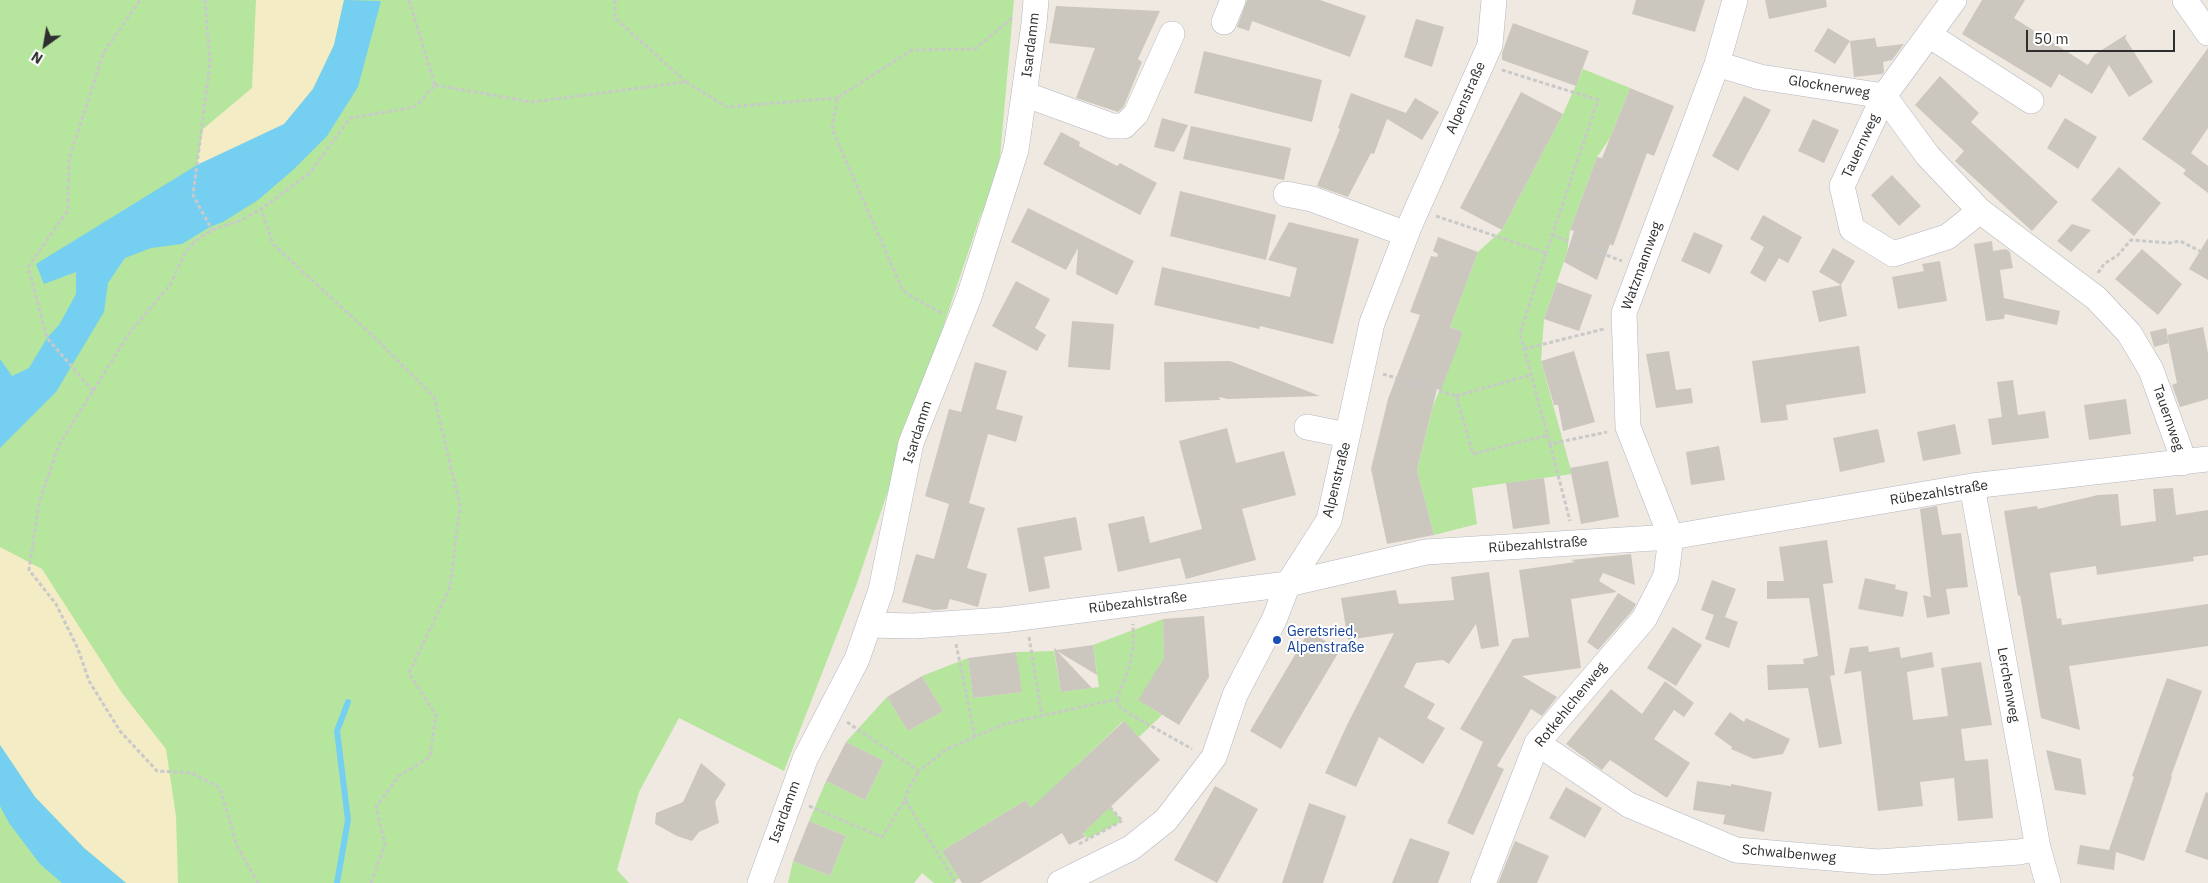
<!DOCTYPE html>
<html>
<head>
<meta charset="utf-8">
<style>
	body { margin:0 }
	#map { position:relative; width:2208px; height:883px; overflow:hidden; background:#efe9e1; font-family:"IBM Plex Sans",sans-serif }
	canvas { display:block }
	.north { position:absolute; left:20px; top:20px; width:50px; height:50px; -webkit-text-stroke:4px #fff; paint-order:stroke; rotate:212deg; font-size:14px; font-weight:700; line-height:20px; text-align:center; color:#2e2e2e }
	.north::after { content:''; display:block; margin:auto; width:18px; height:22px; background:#2e2e2e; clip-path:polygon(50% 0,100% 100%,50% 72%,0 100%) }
	.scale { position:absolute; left:2026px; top:30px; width:149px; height:22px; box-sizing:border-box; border:2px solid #2e2e2e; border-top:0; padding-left:6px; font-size:15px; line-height:18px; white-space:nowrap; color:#2e2e2e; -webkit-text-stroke:4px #fff; paint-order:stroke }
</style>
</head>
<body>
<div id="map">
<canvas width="2208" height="883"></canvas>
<div class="north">N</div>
<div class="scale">50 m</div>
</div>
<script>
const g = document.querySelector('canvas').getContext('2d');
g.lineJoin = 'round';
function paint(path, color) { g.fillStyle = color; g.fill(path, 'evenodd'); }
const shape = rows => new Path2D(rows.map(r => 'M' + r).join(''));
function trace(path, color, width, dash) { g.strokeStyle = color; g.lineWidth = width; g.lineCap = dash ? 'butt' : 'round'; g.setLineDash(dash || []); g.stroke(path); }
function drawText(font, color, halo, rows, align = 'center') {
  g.font = font + ' "IBM Plex Sans",sans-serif'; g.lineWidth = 4; g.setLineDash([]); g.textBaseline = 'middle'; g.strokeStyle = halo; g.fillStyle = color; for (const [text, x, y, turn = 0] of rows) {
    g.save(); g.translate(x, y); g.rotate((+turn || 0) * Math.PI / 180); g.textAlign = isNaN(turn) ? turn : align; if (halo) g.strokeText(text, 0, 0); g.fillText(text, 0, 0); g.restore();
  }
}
const green = shape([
	[0,0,1014,0,998,179,980,217,856,586,784,771,679,718,639,792,617,870,629,883,0,883],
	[1583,69,1630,88,1610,138,1597,157,1570,230,1567,253,1544,319,1541,361,1572,474,1472,488,1477,524,1434,535,1417,470,1433,406,1463,332,1450,327,1478,252,1502,230,1563,114],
	[1163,619,1164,658,1139,700,1162,715,1139,737,1123,721,1050,791,1086,830,1110,807,1122,821,1087,839,1073,816,1046,832,1026,800,942,851,959,878,954,883,934,883,922,873,914,883,788,883,793,861,830,876,846,836,809,821,826,781,865,800,884,761,846,742,887,697,908,731,943,711,922,676,968,658,973,698,1021,692,1016,652,1054,651,1061,692,1099,687,1093,645]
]);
const sand = shape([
	[256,0,344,0,334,45,313,89,284,125,197,165,203,129,252,88],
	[0,547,42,569,122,693,166,749,176,816,178,883,126,883,84,848,35,797,0,745]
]);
const water = shape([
	[344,0,381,1,358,87,327,136,293,170,258,200,223,222,210,227,182,244,151,248,125,258,108,283,104,312,56,392,0,448,0,359,12,376,29,368,47,338,59,325,76,294,76,272,44,284,36,264,197,165,284,124,313,89,334,45],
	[0,745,35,797,84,848,126,883,62,883,40,864,9,823,0,806]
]);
const stream = shape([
	[337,883,348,820,337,731,348,702]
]);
const building = shape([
	[1247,0,1320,0,1366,16,1350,57,1252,21,1249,31,1237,27],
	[1636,0,1705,0,1695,32,1632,14],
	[1765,0,1826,0,1827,7,1769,19],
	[1982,0,2025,0,2014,18,2088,65,2094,55,2127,34,2125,38,2153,82,2129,97,2109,65,2092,94,2059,74,2051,88,1962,34],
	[1056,6,1160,11,1138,59,1142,62,1124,106,1118,112,1076,98,1095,48,1049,43],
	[1416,19,1444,27,1432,67,1404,57],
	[1513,23,1589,51,1576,86,1502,60,1502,53],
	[1828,28,1850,41,1835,64,1814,51],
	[1875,38,1877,47,1904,44,1892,60,1883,62,1884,72,1882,74,1854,77,1850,41],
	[2208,48,2208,128,2191,153,2208,166,2208,193,2183,174,2186,170,2142,139],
	[1204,51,1322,80,1312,122,1194,93],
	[1940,76,1979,113,1971,122,2058,202,2032,231,1955,161,1964,151,1915,105],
	[1630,88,1674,106,1654,156,1647,153,1613,246,1610,244,1597,280,1564,262,1574,231,1570,230,1597,157,1602,158],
	[1521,92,1563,114,1502,230,1460,208],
	[1351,93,1406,113,1415,98,1439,112,1422,140,1387,119,1374,154,1371,153,1348,197,1317,186,1340,129,1338,128],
	[1744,96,1771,110,1738,171,1712,156],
	[1162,118,1188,125,1174,152,1154,147],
	[2065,118,2097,137,2078,169,2047,148],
	[1813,119,1839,130,1824,163,1798,151],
	[1191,126,1291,148,1284,180,1183,159],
	[1061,132,1080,142,1079,146,1117,166,1120,163,1157,183,1140,215,1043,164],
	[2119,167,2161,203,2134,236,2091,200],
	[1892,175,1921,206,1899,226,1871,195],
	[1180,191,1276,215,1266,260,1170,236],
	[1028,208,1134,261,1117,295,1076,274,1078,248,1066,270,1011,242],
	[1763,215,1802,237,1788,263,1779,258,1765,282,1750,273,1764,247,1750,239],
	[1289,222,1359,239,1333,344,1260,326,1259,329,1154,305,1162,267,1290,297,1297,268,1268,260],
	[2072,224,2091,230,2071,252,2057,241],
	[1694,232,1723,245,1710,274,1681,261],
	[1438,237,1478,252,1450,327,1463,332,1441,390,1437,389,1417,470,1434,535,1387,544,1371,469,1388,399,1420,315,1410,312,1431,256,1437,257,1438,254,1433,251],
	[2208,238,2208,280,2189,269],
	[1992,241,1993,251,2006,249,2010,252,2013,268,2000,270,2004,298,2060,311,2057,325,2005,314,2004,319,1986,321,1974,244],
	[1833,248,1855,261,1841,285,1819,272],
	[2142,249,2182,284,2158,315,2115,279],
	[1940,261,1947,301,1898,309,1892,277,1924,271,1922,264],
	[1016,281,1050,299,1035,328,1046,335,1037,351,992,326],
	[1557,282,1592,295,1579,331,1544,319],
	[1841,285,1847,316,1819,322,1812,291],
	[1072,321,1114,324,1110,370,1068,367],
	[2203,327,2208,353,2208,399,2180,407,2172,385,2177,383,2167,335],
	[2166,328,2169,343,2154,347,2150,332],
	[1859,346,1866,393,1786,405,1788,420,1761,423,1752,361],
	[1574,351,1595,422,1563,431,1558,405,1554,405,1541,361],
	[1669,351,1676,390,1691,388,1693,403,1656,408,1646,354],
	[1230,361,1320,396,1228,399,1219,397,1220,400,1165,402,1164,362],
	[975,362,1007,371,996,409,1023,416,1016,442,988,434,969,503,985,508,967,568,987,574,978,607,950,599,947,609,933,610,902,602,916,554,934,559,949,504,925,496,949,409,961,412],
	[2013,380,2018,415,2045,411,2049,438,1992,445,1988,419,2002,417,1997,382],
	[2126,399,2131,434,2089,440,2084,405],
	[1955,424,1961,454,1923,461,1917,432],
	[1227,428,1236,463,1284,451,1296,495,1242,509,1256,560,1186,579,1180,558,1118,572,1108,524,1144,516,1150,543,1202,529,1179,441],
	[1878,429,1885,462,1840,472,1833,438],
	[1719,446,1725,480,1691,485,1686,452],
	[1608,461,1619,517,1581,524,1570,468],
	[1544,478,1550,524,1513,529,1506,483],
	[2173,488,2176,515,2208,510,2208,555,2193,557,2194,561,2097,575,2096,566,2050,573,2057,619,2061,618,2062,625,2208,604,2208,646,2069,666,2080,730,2041,718,2020,595,2018,596,2004,511,2037,506,2038,509,2098,495,2118,494,2121,526,2156,521,2153,489],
	[1937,506,1942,535,1961,533,1968,587,1946,589,1950,614,1927,618,1923,595,1931,597,1920,509],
	[1076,517,1082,550,1044,557,1050,588,1029,592,1017,528],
	[1827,540,1833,583,1823,584,1835,675,1830,676,1842,744,1819,748,1808,688,1768,690,1767,665,1804,664,1803,659,1818,656,1809,598,1767,599,1767,581,1784,581,1779,547],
	[1631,554,1635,585,1603,573,1599,581,1617,592,1571,599,1581,668,1522,676,1557,697,1542,716,1531,709,1497,766,1504,769,1473,835,1447,823,1483,742,1460,729,1513,639,1529,637,1519,570,1575,562,1571,560],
	[1489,572,1499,646,1481,649,1476,624,1449,664,1443,660,1416,663,1404,687,1435,704,1427,718,1445,728,1423,764,1379,737,1356,787,1325,773,1347,725,1394,633,1348,640,1341,598,1396,590,1399,604,1454,600,1451,577],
	[1865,578,1896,585,1895,589,1908,592,1903,617,1858,609],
	[1712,580,1736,589,1725,617,1738,622,1729,648,1705,639,1714,615,1701,610],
	[1618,593,1636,604,1632,611,1598,650,1587,642],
	[1204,616,1209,677,1179,725,1138,700,1164,658,1163,619],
	[1673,627,1702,645,1676,686,1647,668],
	[1309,631,1340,650,1281,749,1250,731],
	[1093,645,1097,675,1057,651,1092,688,1061,692,1054,648,1057,650],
	[1868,646,1869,652,1899,647,1901,658,1932,652,1934,667,1907,672,1913,720,1948,716,1941,668,1981,662,1992,725,1961,729,1965,761,1988,759,1993,818,1958,821,1954,778,1920,782,1923,806,1878,811,1861,671,1844,674,1850,648],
	[1016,652,1022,692,973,698,968,658],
	[922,676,943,711,908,731,887,697],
	[2167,678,2202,691,2171,776,2172,777,2144,861,2116,852,2114,870,2077,864,2080,845,2109,850,2134,777,2132,776],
	[1665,681,1694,703,1684,717,1674,710,1654,739,1690,763,1667,798,1610,760,1602,770,1566,744,1611,689,1642,714],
	[1730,712,1744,722,1746,718,1790,739,1783,754,1754,759,1731,749,1732,747,1714,734],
	[1124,721,1160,760,1083,833,1085,837,1069,845,1062,833,980,883,962,883,942,851,1026,800,1031,808],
	[846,742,884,761,865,800,826,781],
	[2046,750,2081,759,2086,795,2055,790],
	[701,763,726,784,715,802,719,823,699,832,692,841,677,836,655,824,656,813,683,802],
	[1697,781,1731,786,1731,784,1772,792,1764,832,1723,824,1725,815,1693,810],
	[1215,786,1258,809,1217,883,1174,860],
	[1566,787,1602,808,1585,838,1549,818],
	[2206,792,2208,793,2208,860,2185,852],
	[1309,803,1346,816,1323,883,1282,883],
	[809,821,846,836,830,876,793,861],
	[1410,838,1450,852,1438,883,1392,883],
	[1515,841,1549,856,1537,883,1498,883]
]);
const path = shape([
	[205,0,210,63,193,195,212,230],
	[409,0,435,85],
	[615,0,615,18,686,82],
	[1502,70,1598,100,1546,253],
	[435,85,532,102,686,82,727,107,837,98],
	[1436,216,1546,253,1520,334,1550,444,1607,432],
	[1552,235,1622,261],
	[2098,273,2104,264,2118,255,2131,240,2170,243,2180,241,2200,251],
	[941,313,903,291,832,129,837,98,912,50,975,49,1013,17],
	[1524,349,1604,329],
	[1383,374,1456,396,1473,454,1548,435],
	[93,391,47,338,28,267,68,210,69,159,104,52,140,0],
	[1456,396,1531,375],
	[1550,444,1570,521],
	[1029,637,1042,716],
	[956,644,975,737],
	[1117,699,1120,707,1128,713,1192,749],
	[847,722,919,771,947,749,1005,724,1117,699,1130,665,1133,648,1133,624],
	[905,800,910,785,919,771],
	[809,806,882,837,905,800,956,883],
	[1110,807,1123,822],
	[1079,844,1122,821],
	[258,883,237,846,220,788,192,773,157,771,120,731,89,681,78,649,56,604,29,570,39,503,59,445,130,332,170,285,185,253,195,241,212,230,242,220,261,209],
	[371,883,385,845,376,807,399,776,430,757,436,715,409,673,450,587,460,505,434,397,376,339,273,244,261,209,310,173,350,118,415,107,435,85]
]);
const minor = shape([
	[2185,0,2208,33],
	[1224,22,1233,0],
	[1929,35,2031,101],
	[1717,64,1760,77,1884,96,1954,0],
	[1024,94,1112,126,1124,126,1136,114,1172,34],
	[1286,194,1312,199,1406,234],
	[1980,211,1947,237,1893,254,1852,229,1842,186,1884,96,1928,156,1980,211,2096,298,2129,333,2151,370,2180,450,2182,463],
	[1307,427,1347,435],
	[1972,486,2038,848,2048,883],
	[869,625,914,626,1003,620,1288,584,1426,552,1671,537,1972,486,2208,459],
	[1537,743,1629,805,1736,850,1878,862,2019,852,2038,848],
	[760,883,805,759,857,659,881,590,911,443,969,297,1016,150,1034,24,1036,0],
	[1060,883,1131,848,1166,820,1214,757,1235,695,1274,620,1288,584,1329,520,1372,323,1409,227,1490,45,1494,0],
	[1483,883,1537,743,1644,619,1666,576,1671,537,1628,427,1624,313,1717,64,1735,0]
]);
const markers = [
	[1277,640,5,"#1a4fb4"]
];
const streetNames = [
	["Isardamm",1031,45,-83],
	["Glocknerweg",1829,87,9],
	["Alpenstraße",1466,98,-66],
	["Tauernweg",1861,146,-65],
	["Watzmannweg",1642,266,-70],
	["Tauernweg",2168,418,71],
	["Isardamm",918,432,-72],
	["Alpenstraße",1337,480,-76],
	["Rübezahlstraße",1939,493,-9],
	["Rübezahlstraße",1538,545,-4],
	["Rübezahlstraße",1138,603,-7],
	["Lerchenweg",2008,685,80],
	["Rotkehlchenweg",1571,705,-51],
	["Isardamm",785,812,-70],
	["Schwalbenweg",1789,854,5]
];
const transitNames = [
	["Geretsried,",1287,632],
	["Alpenstraße",1287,648]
];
paint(green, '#b6e59e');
paint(sand, '#f3ecc5');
paint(water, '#75cff0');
trace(stream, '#75cff0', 6);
paint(building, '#cbc7bf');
trace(minor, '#b4b7c1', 26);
trace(path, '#c9c9c9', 3, [4, 2.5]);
trace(minor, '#fff', 25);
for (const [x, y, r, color] of markers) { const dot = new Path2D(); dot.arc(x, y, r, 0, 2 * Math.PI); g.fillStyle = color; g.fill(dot); trace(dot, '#fff', 2); }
drawText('14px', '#2e2e2e', '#fff', streetNames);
drawText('14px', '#164399', '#fff', transitNames, 'left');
</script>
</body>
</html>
